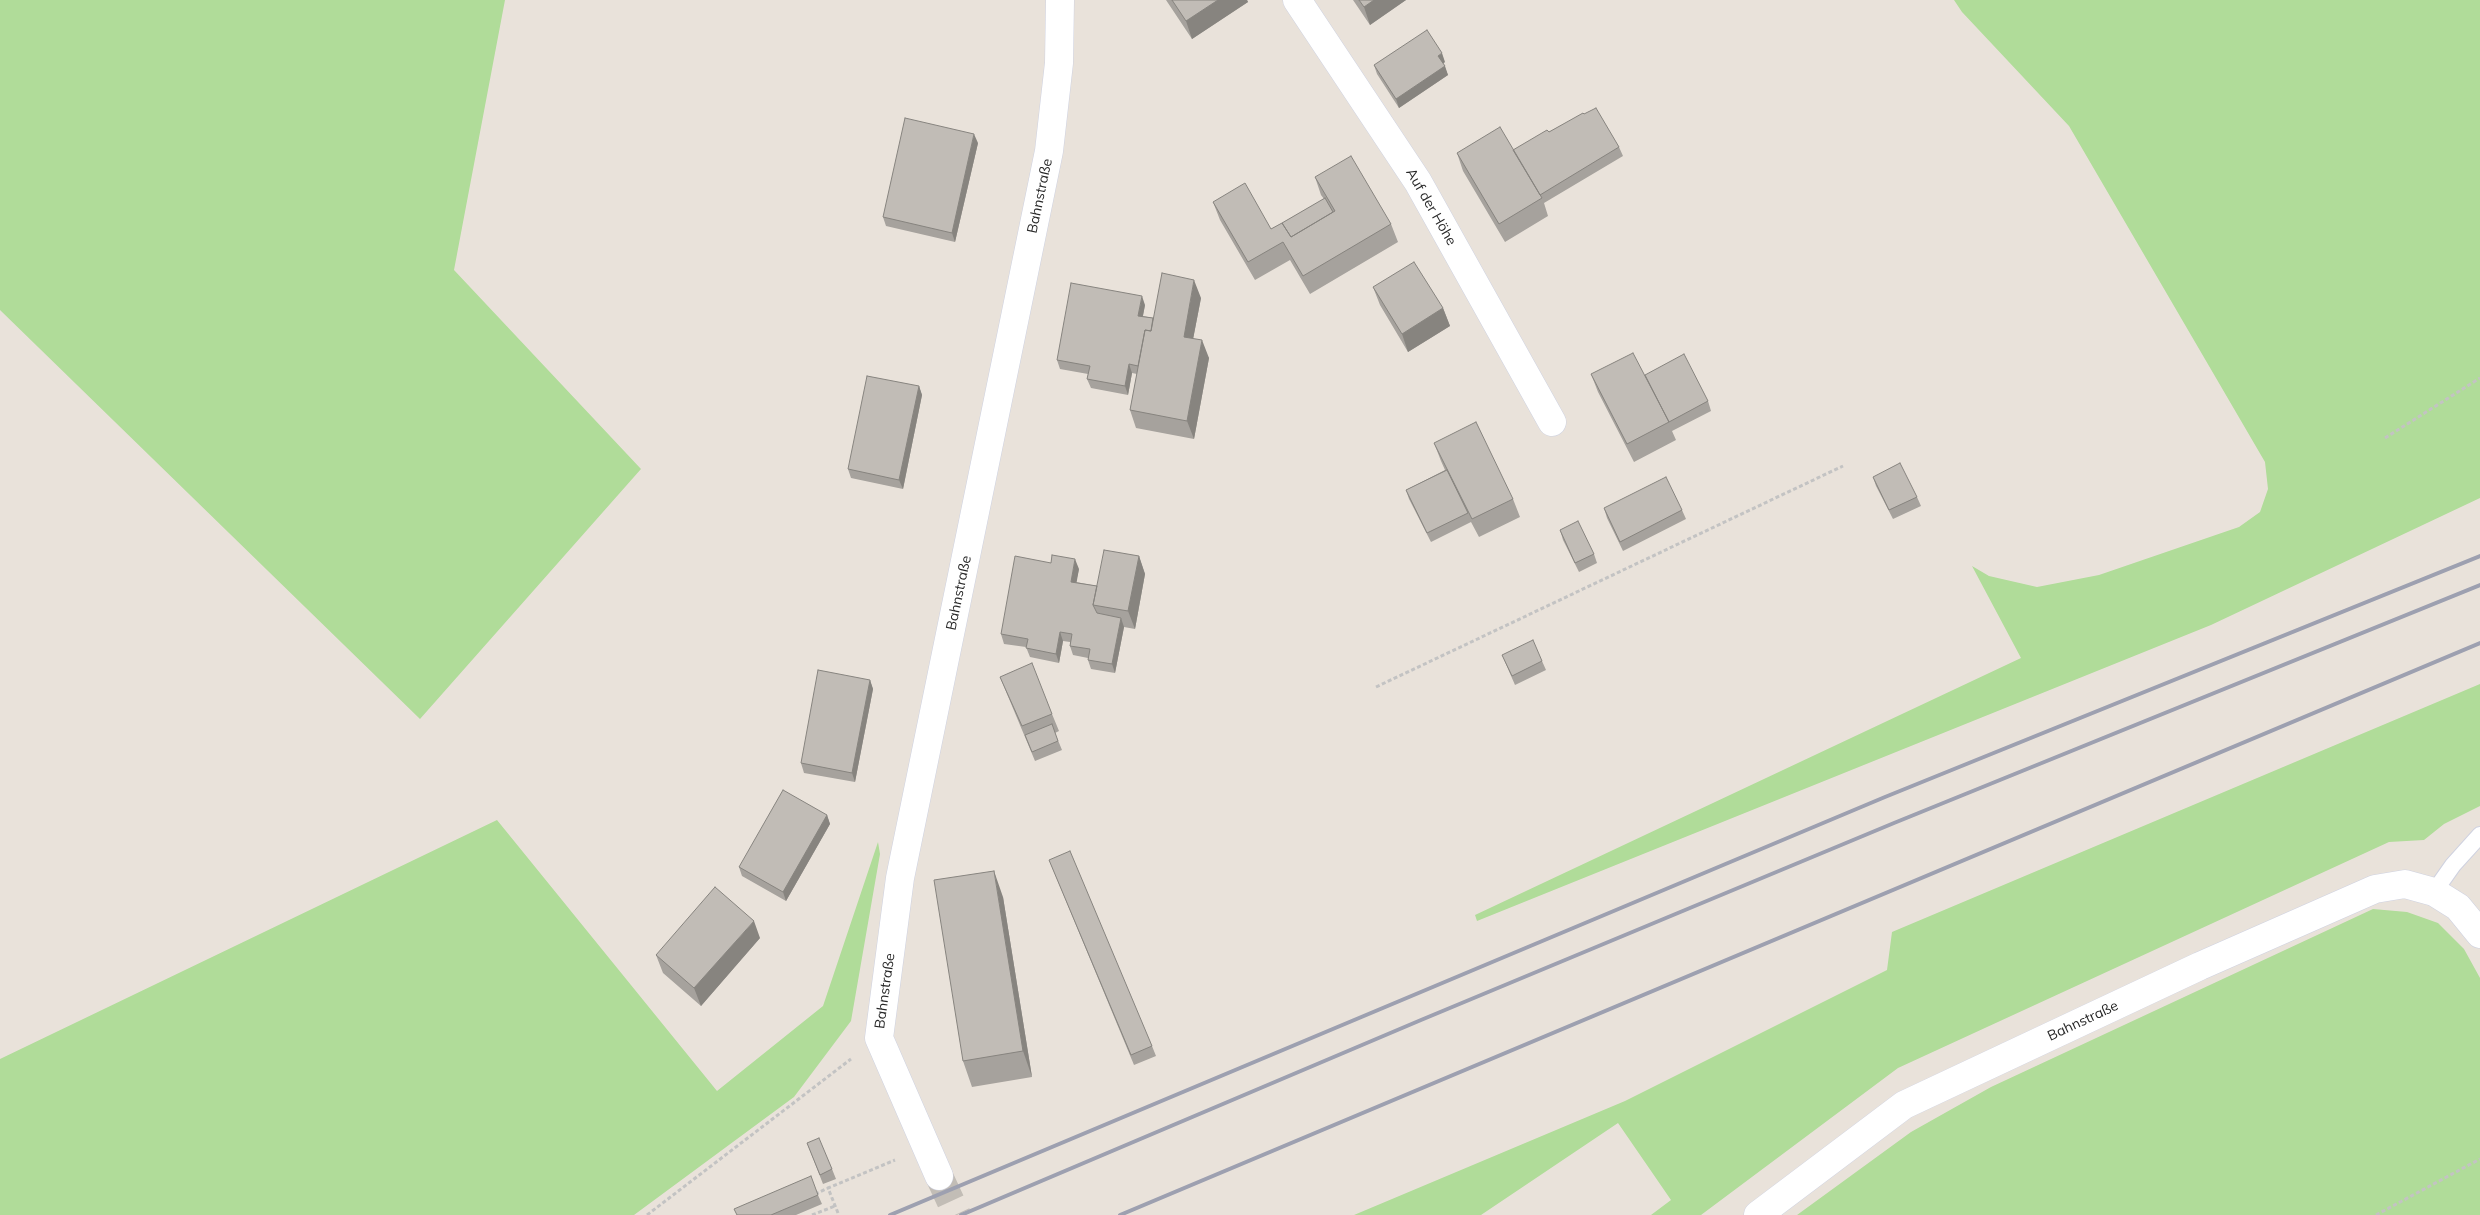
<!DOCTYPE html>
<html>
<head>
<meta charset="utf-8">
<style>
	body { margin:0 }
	canvas { display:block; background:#e9e2da }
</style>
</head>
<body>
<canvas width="2480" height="1215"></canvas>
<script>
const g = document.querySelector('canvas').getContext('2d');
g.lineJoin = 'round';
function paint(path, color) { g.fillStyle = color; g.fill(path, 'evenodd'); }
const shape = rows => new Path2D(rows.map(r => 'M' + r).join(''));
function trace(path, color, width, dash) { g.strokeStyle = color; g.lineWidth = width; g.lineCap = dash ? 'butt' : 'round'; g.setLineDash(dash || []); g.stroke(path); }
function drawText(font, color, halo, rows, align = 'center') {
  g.font = font + ' Mulish,sans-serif'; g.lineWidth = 4; g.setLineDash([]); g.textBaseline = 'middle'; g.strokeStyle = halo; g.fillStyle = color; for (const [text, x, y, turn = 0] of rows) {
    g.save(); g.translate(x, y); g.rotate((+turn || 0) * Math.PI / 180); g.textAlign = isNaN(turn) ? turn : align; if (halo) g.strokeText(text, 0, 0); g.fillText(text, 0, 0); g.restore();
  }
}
const green = shape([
	[0,0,505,0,454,270,641,469,420,719,0,310],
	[1954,0,2480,0,2480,498,2211,625,1477,921,1475,915,2021,658,1972,566,1989,576,2037,587,2099,575,2239,527,2260,512,2268,489,2265,462,2069,126,1962,12],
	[2480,684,2480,806,2444,824,2424,840,2389,842,1898,1068,1701,1215,1651,1215,1671,1200,1618,1123,1481,1215,1354,1215,1625,1101,1887,970,1892,932],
	[497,820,717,1091,823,1006,878,842,880,854,851,1021,794,1097,634,1215,0,1215,0,1059],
	[2373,909,2407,912,2438,923,2464,949,2480,978,2480,1215,1797,1215,1911,1132,1991,1087]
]);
const streetTunnel = shape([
	[939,1176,957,1215]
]);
const path = shape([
	[2385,438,2480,378],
	[1376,687,1843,466],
	[815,1194,828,1188],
	[838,1213,828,1188,895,1160],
	[647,1215,851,1059],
	[812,1215,835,1206],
	[2376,1215,2480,1159]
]);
const lane = shape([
	[2434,892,2453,865,2480,835]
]);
const street = shape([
	[1297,0,1418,182,1552,422],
	[939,1176,879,1038,900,878,1049,151,1059,63,1060,0],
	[1758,1215,1904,1105,2200,966,2375,889,2405,884,2434,892,2458,907,2480,934]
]);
const rail = shape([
	[890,1215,1885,797,2480,556],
	[961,1215,1421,1020,1894,823,2480,585],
	[1120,1215,2480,643]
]);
const wall = shape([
	[1166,0,1247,0,1248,2,1192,39],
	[1353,0,1406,0,1370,25],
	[1445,62,1443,63,1448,75,1399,108,1377,74,1374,65],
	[1584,114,1619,147,1623,156,1544,203,1548,216,1505,242,1463,171,1457,153,1513,150],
	[978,143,955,242,886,226,883,217],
	[1315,177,1391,224,1398,242,1310,294,1290,260,1255,280,1220,220,1213,202,1271,229,1282,223,1324,199,1321,195],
	[1373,287,1443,308,1450,326,1408,352,1380,305],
	[1201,298,1193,339,1209,358,1194,439,1136,428,1130,410,1137,374,1132,373,1128,395,1091,388,1087,379,1088,374,1060,369,1057,360,1145,305,1143,316,1153,318],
	[1591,374,1645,375,1708,401,1711,411,1672,431,1676,440,1634,462,1598,392],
	[919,386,922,395,903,489,851,478,848,469],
	[1434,443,1513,499,1520,517,1479,537,1471,522,1431,542,1409,499,1406,490,1445,470,1441,461],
	[1873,477,1917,497,1921,506,1893,519,1876,486],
	[1604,508,1682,510,1686,519,1623,551,1607,518],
	[1560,530,1594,554,1597,563,1579,572,1563,540],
	[1139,556,1145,574,1135,629,1124,627,1115,673,1091,669,1088,660,1088,658,1073,655,1070,646,1070,642,1063,641,1059,663,1030,657,1026,647,1004,644,1001,634,1079,569,1076,582,1097,586],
	[1502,655,1542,661,1546,670,1515,685],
	[1000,677,1052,714,1059,731,1055,733,1062,750,1035,761,1007,694],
	[870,680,873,689,855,782,804,773,801,763],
	[827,815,830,824,786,901,742,876,739,867],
	[1049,860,1152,1046,1156,1056,1134,1065],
	[1003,897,1032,1077,972,1087,963,1061],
	[760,938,701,1006,663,973,656,955],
	[807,1143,832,1169,836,1179,823,1184],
	[818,1195,822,1204,796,1215,736,1215]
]);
const shadedWall = shape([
	[1218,0,1247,0,1248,2,1192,39,1186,21],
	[1374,0,1406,0,1370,25,1364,7],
	[1442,53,1445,62,1441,65,1438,56],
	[1445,66,1448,75,1399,108,1396,99],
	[974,134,978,143,955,242,952,233],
	[1194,280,1201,298,1190,355,1184,337],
	[1142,296,1145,305,1141,325,1138,316],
	[1443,308,1450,326,1408,352,1402,334],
	[1202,340,1209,358,1194,439,1187,421],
	[1129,364,1132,373,1128,395,1125,386],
	[919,386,922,395,903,489,899,480],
	[1139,556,1145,574,1135,629,1128,611],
	[1075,559,1079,569,1075,591,1071,582],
	[1121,618,1124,627,1115,673,1112,664],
	[1060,632,1063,641,1059,663,1056,654],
	[870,680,873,689,855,782,852,773],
	[827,815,830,824,786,901,783,892],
	[994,871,1003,897,1032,1077,1023,1051],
	[754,921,760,938,701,1006,694,988]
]);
const building = shape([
	[1172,0,1218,0,1186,21,1172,0],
	[1359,0,1374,0,1364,7,1359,0],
	[1427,30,1442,53,1438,56,1445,66,1396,99,1374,65,1427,30],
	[1596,108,1619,147,1540,195,1513,150,1547,130,1549,132,1583,113,1584,114,1596,108],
	[905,118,974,134,952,233,883,217,905,118],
	[1500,127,1542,198,1499,224,1457,153,1500,127],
	[1351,156,1391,224,1303,276,1283,242,1248,262,1213,202,1245,183,1271,229,1282,223,1291,237,1335,211,1315,177,1351,156],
	[1325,198,1333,212,1291,237,1282,223,1325,198],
	[1414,262,1443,308,1402,334,1373,287,1414,262],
	[1162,273,1194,280,1184,337,1202,340,1187,421,1130,410,1145,330,1151,331,1162,273],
	[1071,283,1142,296,1138,316,1153,318,1151,331,1145,330,1138,366,1129,364,1125,386,1087,379,1090,366,1057,360,1071,283],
	[1633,353,1669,422,1627,444,1591,374,1633,353],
	[1684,354,1708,401,1669,422,1645,375,1684,354],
	[867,376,919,386,899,480,848,469,867,376],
	[1476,422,1513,499,1472,519,1434,443,1476,422],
	[1900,463,1917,497,1889,510,1873,477,1900,463],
	[1447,470,1468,513,1427,533,1406,490,1447,470],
	[1666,477,1682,510,1620,542,1604,508,1666,477],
	[1578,521,1594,554,1575,563,1560,530,1578,521],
	[1104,550,1139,556,1128,611,1093,605,1104,550],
	[1052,555,1075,559,1071,582,1097,586,1093,605,1097,613,1121,618,1112,664,1088,660,1090,649,1070,646,1072,634,1060,632,1056,654,1026,648,1028,639,1001,634,1015,556,1051,563,1052,555],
	[1533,640,1542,661,1512,676,1502,655,1533,640],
	[1032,663,1052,714,1022,726,1000,677,1032,663],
	[818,670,870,680,852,773,801,763,818,670],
	[1052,724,1058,741,1032,752,1025,735,1052,724],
	[783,790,827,815,783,892,739,867,783,790],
	[1070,851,1152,1046,1131,1055,1049,860,1070,851],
	[994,871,1023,1051,963,1061,934,880,994,871],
	[715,887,754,921,694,988,656,955,715,887],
	[819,1138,832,1169,820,1175,807,1143,819,1138],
	[811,1176,818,1195,771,1215,737,1215,734,1209,811,1176]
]);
const streetNames = [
	["Bahnstraße",1040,196,-78],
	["Auf der Höhe",1431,207,60],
	["Bahnstraße",959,593,-78],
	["Bahnstraße",885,991,-82],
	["Bahnstraße",2083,1021,-25]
];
paint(green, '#b0dc99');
trace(streetTunnel, '#c2bdb6', 28, [28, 14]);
trace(lane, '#cfd2e0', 18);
trace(street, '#cfd2e0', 29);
trace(path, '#c3c3c3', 3, [4, 2.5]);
trace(lane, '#fff', 16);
trace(street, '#fff', 28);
trace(rail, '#9da0b0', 4);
paint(wall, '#a6a29d');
paint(shadedWall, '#87847f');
paint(building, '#c1bcb6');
trace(building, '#87847f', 1);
drawText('14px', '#272727', '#fff', streetNames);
</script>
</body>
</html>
